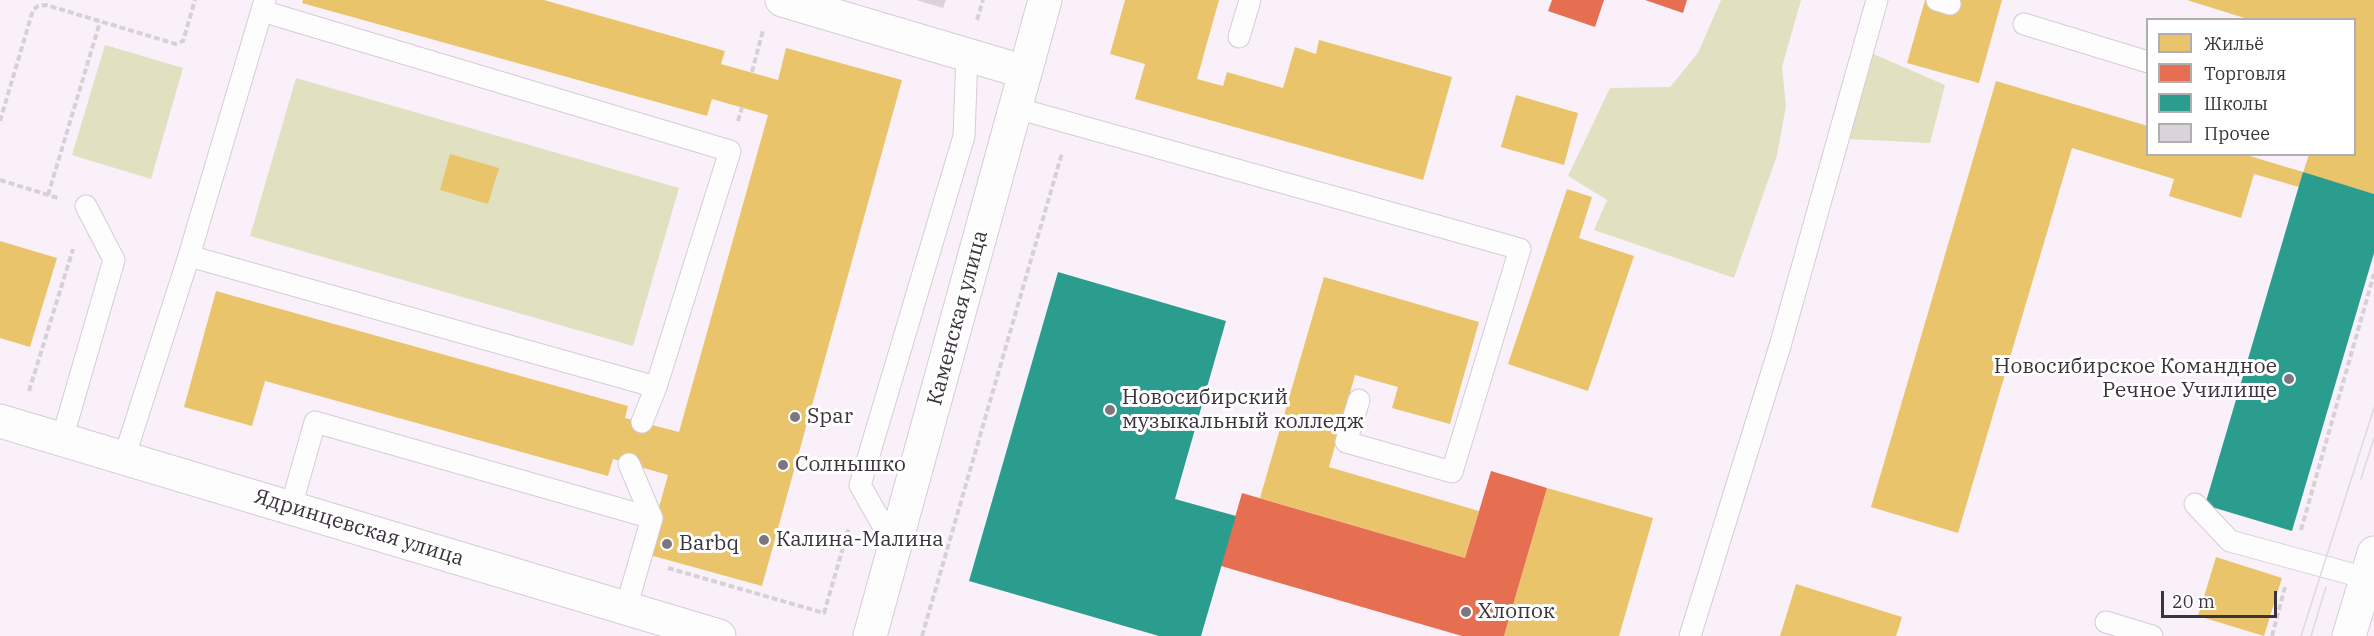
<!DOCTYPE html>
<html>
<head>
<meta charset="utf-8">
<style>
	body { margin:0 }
	#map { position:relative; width:2374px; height:636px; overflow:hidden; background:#faf0fa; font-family:"IBM Plex Serif",serif }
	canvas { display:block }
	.legend { position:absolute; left:2146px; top:18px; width:210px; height:138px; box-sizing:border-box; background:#fff; border:2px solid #b1aeb1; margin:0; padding:8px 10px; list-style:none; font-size:18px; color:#3c343d }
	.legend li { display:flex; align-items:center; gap:12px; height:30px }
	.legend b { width:30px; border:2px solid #b1aeb1 }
	.scale { position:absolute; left:2161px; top:591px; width:116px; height:27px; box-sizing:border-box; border:3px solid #3c343d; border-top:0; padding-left:8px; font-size:18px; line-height:21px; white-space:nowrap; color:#3c343d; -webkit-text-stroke:4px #fff; paint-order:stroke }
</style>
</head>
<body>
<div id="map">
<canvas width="2374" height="636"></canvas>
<ul class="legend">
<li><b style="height:16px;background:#e9c46a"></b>Жильё</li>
<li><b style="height:16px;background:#e76f51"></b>Торговля</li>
<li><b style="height:16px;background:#2a9d8f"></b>Школы</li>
<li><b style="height:16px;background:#dbd2db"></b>Прочее</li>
</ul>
<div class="scale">20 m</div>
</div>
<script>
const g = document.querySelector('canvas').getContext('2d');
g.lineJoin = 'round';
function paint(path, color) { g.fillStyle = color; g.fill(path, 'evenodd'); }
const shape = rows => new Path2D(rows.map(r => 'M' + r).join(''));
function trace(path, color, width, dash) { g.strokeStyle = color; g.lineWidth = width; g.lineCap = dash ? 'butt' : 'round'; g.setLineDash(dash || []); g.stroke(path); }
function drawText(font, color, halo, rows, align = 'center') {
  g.font = font + ' "IBM Plex Serif",serif'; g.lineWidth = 6; g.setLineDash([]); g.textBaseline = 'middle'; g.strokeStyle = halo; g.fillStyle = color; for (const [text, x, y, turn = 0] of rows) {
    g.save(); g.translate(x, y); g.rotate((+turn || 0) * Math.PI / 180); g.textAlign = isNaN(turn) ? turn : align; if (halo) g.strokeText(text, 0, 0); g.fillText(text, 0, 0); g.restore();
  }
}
const green = shape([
	[1721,0,1801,0,1782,67,1786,106,1777,155,1734,278,1594,230,1607,200,1568,176,1610,88,1670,87,1698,53],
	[105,45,183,68,151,179,72,155],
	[1871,53,1945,85,1930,143,1848,139],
	[296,78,679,188,633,346,250,236]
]);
const homes = shape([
	[303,0,544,0,725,51,721,64,778,80,786,48,902,80,762,586,646,554,668,475,613,459,608,476,265,381,252,426,184,407,216,291,628,406,625,418,679,432,768,115,712,99,707,116,302,3],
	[1125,0,1219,0,1197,79,1223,86,1227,72,1283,88,1295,47,1316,54,1319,40,1452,77,1423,180,1135,99,1145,64,1110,54],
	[1925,0,2002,0,1979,83,1907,63],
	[2187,0,2374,0,2374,194,2303,173,2309,154,2354,154,2354,20,2251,20],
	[1996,81,2148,126,2148,154,2243,154,2303,172,2299,187,2254,174,2241,218,2169,196,2174,179,2072,148,1958,533,1871,507],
	[1516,95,1578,113,1564,165,1501,147],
	[450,154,499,168,488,204,440,190],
	[1567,189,1592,197,1579,238,1634,256,1588,391,1508,364],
	[0,241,57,258,30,347,0,338],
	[1324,277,1479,322,1450,424,1392,408,1398,387,1355,375,1329,467,1479,511,1465,558,1260,498],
	[1547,488,1653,518,1619,636,1504,636],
	[2216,557,2282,578,2264,636,2198,616],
	[1796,584,1902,617,1896,636,1780,636]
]);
const shops = shape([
	[1552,0,1604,0,1595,27,1548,11],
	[1645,0,1687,0,1683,13],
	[1491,471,1547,488,1504,636,1462,636,1221,566,1242,493,1465,558]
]);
const schools = shape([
	[2303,172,2374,194,2374,253,2292,531,2205,505],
	[1058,272,1226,321,1175,499,1236,516,1201,636,1159,636,969,581]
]);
const building = shape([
	[916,0,946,0,943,8]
]);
const path = shape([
	[977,20,983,0],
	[752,72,763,30],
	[0,121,33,10,38,6,46,5,176,44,183,41,195,0],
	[738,121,742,107],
	[0,180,58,198],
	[48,195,100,22],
	[29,391,73,249],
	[2301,530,2374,274],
	[668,568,824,613,849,527],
	[922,636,1062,153],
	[2272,636,2285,587]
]);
const service = shape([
	[1937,0,1950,4],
	[2024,24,2148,62],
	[1239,37,1250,0],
	[1016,108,1520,249,1452,472,1346,442,1359,400],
	[189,256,656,387,730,151,262,11],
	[642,422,656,387],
	[62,439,114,260,86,206],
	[124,458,189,256,265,0],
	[629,464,652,518],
	[2195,504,2230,541,2366,578],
	[291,507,315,422,652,518,626,608],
	[895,547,860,485,964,136,967,55],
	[2106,622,2152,636],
	[1690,636,1780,346,1877,0]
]);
const minor = shape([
	[782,0,1025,72],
	[0,421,719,636],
	[2349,636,2374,553]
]);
const tertiary = shape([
	[870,636,1045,0]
]);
const tram = shape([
	[2361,479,2374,438],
	[2301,636,2374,408],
	[2311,636,2326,587]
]);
const markers = [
	[2289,379,6,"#7e767f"],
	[1110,410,6,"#7e767f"],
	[795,417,6,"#7e767f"],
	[783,465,6,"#7e767f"],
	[764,540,6,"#7e767f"],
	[667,544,6,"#7e767f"],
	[1466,612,6,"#7e767f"]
];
const streetNames = [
	["Каменская улица",958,318,-75],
	["Ядринцевская улица",359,528,17]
];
const poiNames = [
	["Новосибирское Командное",2277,367,"right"],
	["Речное Училище",2277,391,"right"],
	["Новосибирский",1122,398],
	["музыкальный колледж",1122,422],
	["Spar",807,417],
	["Солнышко",795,465],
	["Калина-Малина",776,540],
	["Barbq",679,544],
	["Хлопок",1478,612]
];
paint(green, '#e1e0c0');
paint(homes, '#e9c46a');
paint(shops, '#e76f51');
paint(schools, '#2a9d8f');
paint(building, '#dbd2db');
trace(service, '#d5ccd6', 23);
trace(minor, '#d5ccd6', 35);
trace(tertiary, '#d5ccd6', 35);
trace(path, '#d6d1d6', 4, [6, 3]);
trace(service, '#fefdfe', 21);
trace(minor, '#fefdfe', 33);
trace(tertiary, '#fefdfe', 33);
trace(tram, '#dddadd', 1.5);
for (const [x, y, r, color] of markers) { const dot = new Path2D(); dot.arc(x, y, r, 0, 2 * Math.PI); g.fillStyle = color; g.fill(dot); trace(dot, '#fff', 2); }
drawText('21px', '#3c343d', '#fff', streetNames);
drawText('21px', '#3c343d', '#fff', poiNames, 'left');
</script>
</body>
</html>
